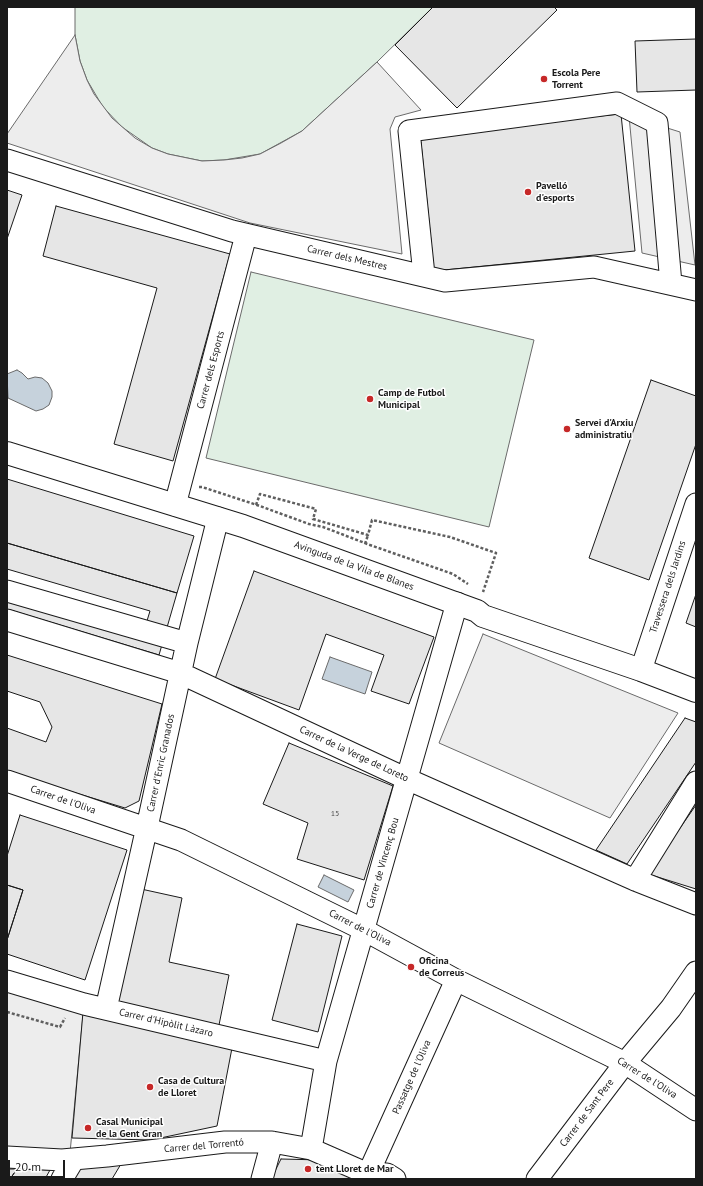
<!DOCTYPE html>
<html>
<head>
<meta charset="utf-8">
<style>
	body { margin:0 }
	#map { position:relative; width:703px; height:1186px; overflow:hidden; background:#fff; font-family:"PT Sans",sans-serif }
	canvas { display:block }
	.frame { position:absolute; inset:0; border:8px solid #1a1a1a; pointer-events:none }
	.scale { position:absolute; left:8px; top:1160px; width:57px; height:18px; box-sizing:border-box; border:2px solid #1a1a1a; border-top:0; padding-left:5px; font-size:12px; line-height:14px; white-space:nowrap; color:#1a1a1a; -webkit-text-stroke:3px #fff; paint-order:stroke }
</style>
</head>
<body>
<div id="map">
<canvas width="703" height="1186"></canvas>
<div class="frame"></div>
<div class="scale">20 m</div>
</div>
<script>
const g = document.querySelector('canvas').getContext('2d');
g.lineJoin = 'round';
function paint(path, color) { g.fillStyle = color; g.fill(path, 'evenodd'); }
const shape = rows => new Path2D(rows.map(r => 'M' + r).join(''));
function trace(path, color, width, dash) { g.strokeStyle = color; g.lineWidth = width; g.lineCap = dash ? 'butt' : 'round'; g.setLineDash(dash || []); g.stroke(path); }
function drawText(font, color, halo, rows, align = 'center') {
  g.font = font + ' "PT Sans",sans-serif'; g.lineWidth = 3; g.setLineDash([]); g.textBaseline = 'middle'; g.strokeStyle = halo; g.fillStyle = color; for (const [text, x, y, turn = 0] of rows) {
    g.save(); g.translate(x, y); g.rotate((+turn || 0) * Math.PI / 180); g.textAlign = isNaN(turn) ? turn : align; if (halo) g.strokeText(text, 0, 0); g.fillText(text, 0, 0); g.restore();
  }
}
const green = shape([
	[75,7,433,7,377,62,302,131,260,154,224,160,202,161,168,154,152,148,122,127,103,107,87,80,80,61,75,35,75,7],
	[251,272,534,340,489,527,206,458,251,272]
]);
const parking = shape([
	[75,35,80,61,87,80,94,94,112,118,135,138,152,148,168,154,202,161,224,160,242,158,260,154,281,143,302,131,377,62,421,110,395,117,390,129,402,254,250,223,7,143,7,134,75,35],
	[629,116,680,132,695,265,642,253,629,116],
	[483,634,678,713,610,818,439,743,483,634],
	[7,983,84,1004,70,1153,7,1151,7,983]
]);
const water = shape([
	[17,370,22,373,28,379,35,377,42,378,48,383,52,391,52,397,49,405,43,409,36,411,8,398,7,374,17,370],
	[330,657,372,672,365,694,322,679,330,657],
	[324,875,354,890,348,902,318,887,324,875]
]);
const building = shape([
	[433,7,554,7,557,10,457,108,395,45,433,7],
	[696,39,696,90,637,92,635,41,696,39],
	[621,114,635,251,434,271,420,133,621,114],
	[7,190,22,195,7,239,7,190],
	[56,206,230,254,173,461,114,444,157,288,43,256,56,206],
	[651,380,696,396,696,444,649,580,589,558,651,380],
	[7,479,194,536,177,593,7,543,7,479],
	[7,543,177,593,159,655,7,609,7,597,142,637,150,611,7,569,7,543],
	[254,571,434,637,409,704,371,691,384,655,326,634,299,710,215,679,254,571],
	[696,594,696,627,686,623,696,594],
	[7,655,162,704,139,801,125,808,7,772,7,728,46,742,52,727,40,702,7,691,7,655],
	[685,718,696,722,696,762,627,864,596,850,685,718],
	[289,743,393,786,364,880,297,859,308,823,263,804,289,743],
	[696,805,696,889,648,874,696,805],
	[20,815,127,850,85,980,7,954,7,940,23,890,7,885,7,856,20,815],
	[7,885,23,890,7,940,7,885],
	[141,889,182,898,169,962,229,975,219,1025,117,1004,141,889],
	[297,924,342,936,318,1032,272,1020,297,924],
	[83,1012,232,1048,217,1126,151,1140,72,1138,83,1012],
	[281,1159,322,1160,361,1179,271,1179,281,1159],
	[121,1164,112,1179,70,1179,77,1167,121,1164],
	[7,1169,17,1169,10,1179,7,1179,7,1169],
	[17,1169,50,1170,45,1179,10,1179,17,1169]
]);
const path = shape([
	[199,487,202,487,257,505,309,524,323,527,370,545,453,574,468,584],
	[256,505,260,494,316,509,313,519,368,535,372,520,450,537,496,553,483,592],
	[365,544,368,535],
	[7,1012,60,1027,65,1018]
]);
const minor = shape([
	[7,160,232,231,445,281,594,267,696,290],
	[424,275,409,131,617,103,657,123,671,284],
	[175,505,246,235],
	[7,591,187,643],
	[7,620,180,673,407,779,635,880,696,904],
	[641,670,696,504],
	[7,781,181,840,364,930,456,980,625,1063,696,1110],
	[635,880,696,782],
	[7,981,84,1004,326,1061],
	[106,1009,149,818,187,643,218,518],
	[311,1149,326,1061,457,603],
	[7,1157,62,1160,107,1156,225,1142,272,1142,311,1149,368,1174,387,1174,395,1179],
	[368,1174,456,980],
	[62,1179,74,1159],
	[262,1179,272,1142],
	[537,1179,625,1063,671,1008,696,972]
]);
const major = shape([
	[7,453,243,526,477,611,483,616,641,670,696,691]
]);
const markers = [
	[544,79,4,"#c62828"],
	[528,192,4,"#c62828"],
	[370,399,4,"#c62828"],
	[567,429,4,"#c62828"],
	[411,967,4,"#c62828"],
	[150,1087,4,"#c62828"],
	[88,1128,4,"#c62828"],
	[308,1169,4,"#c62828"]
];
const numberNames = [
	["15",335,814]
];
const poiNames = [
	["Escola Pere",552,73],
	["Torrent",552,85],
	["Pavelló",536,186],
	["d'esports",536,198],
	["Camp de Futbol",378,393],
	["Municipal",378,405],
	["Servei d'Arxiu",575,423],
	["administratiu",575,435],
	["Oficina",419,961],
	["de Correus",419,973],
	["Casa de Cultura",158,1081],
	["de Lloret",158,1093],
	["Casal Municipal",96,1122],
	["de la Gent Gran",96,1134],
	["tent Lloret de Mar",316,1169]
];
const streetNames = [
	["Carrer dels Mestres",347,258,13],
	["Carrer dels Esports",211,370,-75],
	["Avinguda de la Vila de Blanes",354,566,20],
	["Travessera dels Jardins",668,587,-72],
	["Carrer de la Verge de Loreto",354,754,25],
	["Carrer d'Enric Granados",161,763,-78],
	["Carrer de l'Oliva",63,800,19],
	["Carrer de Vincenç Bou",383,863,-74],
	["Carrer de l'Oliva",360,928,27],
	["Carrer d'Hipòlit Làzaro",166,1023,13],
	["Passatge de l'Oliva",412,1077,-66],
	["Carrer de l'Oliva",647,1078,32],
	["Carrer de Sant Pere",587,1113,-53],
	["Carrer del Torrentó",204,1146,-5]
];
paint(green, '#e0efe3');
trace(green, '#6a6a6a', 1);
paint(parking, '#ededed');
trace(parking, '#6a6a6a', 1);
paint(water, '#c6d2dc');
trace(water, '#6a6a6a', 1);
paint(building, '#e6e6e6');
trace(building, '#1a1a1a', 1);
trace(minor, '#1a1a1a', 23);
trace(major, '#1a1a1a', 24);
trace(path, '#5f5f5f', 2.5, [3, 2]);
trace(minor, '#fff', 21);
trace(major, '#fff', 22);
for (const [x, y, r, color] of markers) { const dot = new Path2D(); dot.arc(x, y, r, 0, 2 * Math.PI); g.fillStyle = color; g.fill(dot); trace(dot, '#fff', 1.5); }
drawText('8px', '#4d4d4d', null, numberNames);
drawText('bold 10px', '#1a1a1a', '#fff', poiNames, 'left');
drawText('10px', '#1a1a1a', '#fff', streetNames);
</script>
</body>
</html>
